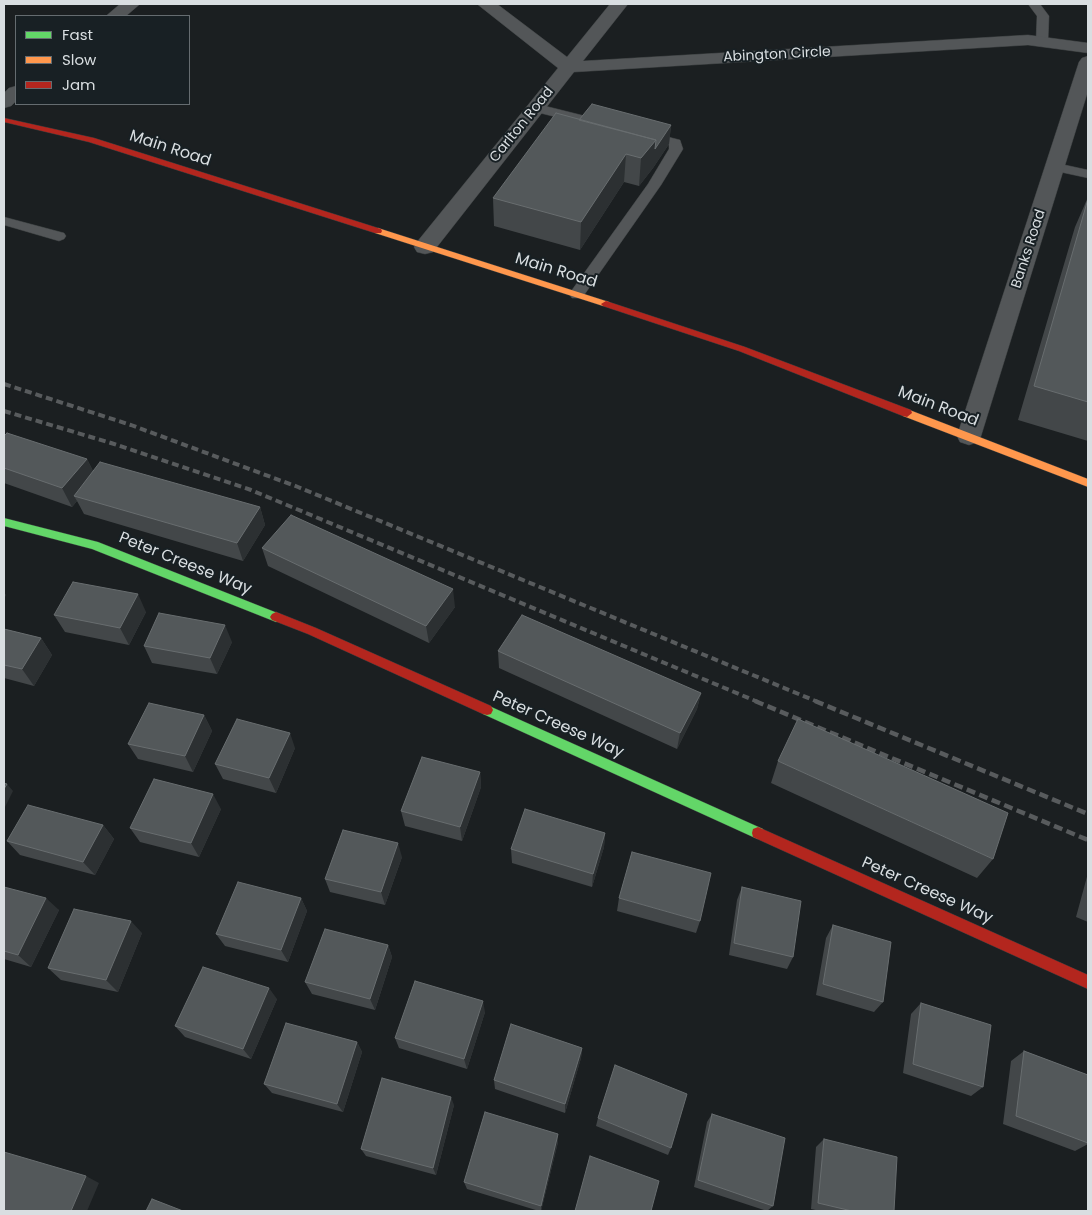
<!DOCTYPE html>
<html>
<head>
<meta charset="utf-8">
<style>
	body { margin:0 }
	#map { position:relative; width:1092px; height:1215px; overflow:hidden; background:#1b1f21; font-family:Poppins,sans-serif }
	canvas { display:block }
	.frame { position:absolute; inset:0; border:5px solid #d9dee1; pointer-events:none }
	.legend { position:absolute; left:15px; top:15px; width:175px; height:90px; box-sizing:border-box; background:#182024; border:1px solid #656c70; margin:0; padding:6px 9px; list-style:none; font-size:15px; color:#d9dee1 }
	.legend li { display:flex; align-items:center; gap:10px; height:25px }
	.legend b { width:25px; border:1px solid #656c70 }
</style>
</head>
<body>
<div id="map">
<canvas width="1092" height="1215"></canvas>
<div class="frame"></div>
<ul class="legend">
<li><b style="height:6px;background:#63d668"></b>Fast</li>
<li><b style="height:6px;background:#ff974d"></b>Slow</li>
<li><b style="height:6px;background:#b3261e"></b>Jam</li>
</ul>
</div>
<script>
const g = document.querySelector('canvas').getContext('2d');
g.lineJoin = 'round';
const shape = rows => new Path2D(rows.map(r => 'M' + r).join(''));
function trace(path, color, width, dash) { g.strokeStyle = color; g.lineWidth = width; g.lineCap = dash ? 'butt' : 'round'; g.setLineDash(dash || []); g.stroke(path); }
function paint(path, color) { g.fillStyle = color; g.fill(path, 'evenodd'); }
function drawText(font, color, halo, rows, align = 'center') {
  g.font = font + ' Poppins,sans-serif'; g.lineWidth = 4; g.setLineDash([]); g.textBaseline = 'middle'; g.strokeStyle = halo; g.fillStyle = color; for (const [text, x, y, turn = 0] of rows) {
    g.save(); g.translate(x, y); g.rotate((+turn || 0) * Math.PI / 180); g.textAlign = isNaN(turn) ? turn : align; if (halo) g.strokeText(text, 0, 0); g.fillText(text, 0, 0); g.restore();
  }
}
const lane = shape([
	[1028,4,1040,4,1049,16,1048,41,1046,44,1042,45,1036,41,1037,16,1028,4],
	[537,104,609,122,611,125,604,129,532,111,530,108,537,104],
	[645,131,680,140,683,149,661,185,582,298,572,298,569,294,572,290,648,184,669,149,669,145,640,138,638,135,645,131],
	[1056,163,1088,170,1088,178,1051,170,1049,167,1056,163],
	[4,217,64,233,66,236,64,239,59,241,4,225,4,217]
]);
const street = shape([
	[120,4,140,4,126,16,106,16,120,4],
	[477,4,497,4,567,57,610,4,628,4,583,61,1028,35,1088,43,1088,53,1028,45,574,72,433,252,425,254,417,252,414,247,417,242,558,68,477,4],
	[1088,56,1088,91,981,436,978,442,969,445,960,442,957,436,1079,62,1082,58,1088,56],
	[16,86,16,101,11,106,4,108,4,93,9,88,16,86]
]);
const fast = shape([
	[4,518,98,542,280,614,282,617,280,620,276,622,92,549,4,526,4,518],
	[487,705,763,829,764,833,763,837,758,839,753,837,483,714,481,710,483,706,487,705]
]);
const slow = shape([
	[378,228,609,302,611,304,609,306,603,306,375,233,374,231,378,228],
	[907,409,1088,479,1088,487,903,416,902,413,903,410,907,409]
]);
const jam = shape([
	[4,118,94,138,381,229,382,231,381,233,375,233,89,142,4,122,4,118],
	[606,301,745,347,911,410,912,413,907,417,903,416,739,351,603,306,601,304,606,301],
	[276,612,316,628,491,706,493,710,491,714,487,715,483,714,308,634,272,620,270,617,272,614,276,612],
	[758,827,1088,975,1088,989,753,837,752,833,753,829,758,827]
]);
const railFar1 = shape([
	[4,384,131,425,298,487,818,702],
	[4,411,111,443,251,490,758,702]
]);
const rail = shape([
	[755,701,1088,840],
	[815,701,1088,814]
]);
const wall = shape([
	[579,120,671,125,669,144,653,168,639,186,624,182,580,250,494,226,493,198],
	[1088,197,1088,441,1018,420,1075,227],
	[4,436,87,459,93,471,260,507,265,525,243,561,84,514,77,501,72,507,4,483],
	[262,548,455,607,429,643,268,566],
	[146,612,129,645,65,632,54,615],
	[4,629,41,638,52,655,34,686,4,678],
	[232,642,217,674,152,663,144,646],
	[498,651,701,693,697,709,677,749,499,668],
	[204,715,212,731,193,772,138,759,128,744],
	[295,748,276,793,223,779,215,764],
	[778,761,993,859,977,878,771,783],
	[480,772,481,787,462,841,405,826,401,811],
	[221,809,199,857,140,842,130,828],
	[103,825,114,839,95,875,20,855,7,841],
	[605,833,604,847,592,887,512,863,511,849],
	[402,857,385,905,330,892,325,879],
	[1088,873,1088,922,1076,917],
	[4,887,59,910,31,967,4,959],
	[742,887,793,957,787,969,729,955,737,900],
	[301,898,307,911,288,962,225,946,216,934],
	[619,898,700,921,696,933,617,911],
	[833,925,883,1002,874,1012,816,995,826,938],
	[142,933,118,992,61,980,48,968],
	[388,945,392,957,375,1010,312,994,305,982],
	[277,999,251,1059,185,1037,175,1026],
	[921,1003,983,1087,971,1096,903,1073,911,1014],
	[485,1012,467,1069,399,1048,395,1038],
	[357,1042,362,1052,343,1112,272,1093,264,1084],
	[582,1048,581,1058,565,1113,495,1089,494,1080],
	[1024,1051,1088,1075,1088,1144,1075,1151,1003,1124,1011,1061],
	[454,1105,436,1175,366,1156,361,1149],
	[712,1114,773,1206,767,1211,694,1187,707,1122],
	[598,1118,671,1148,668,1155,596,1126],
	[558,1134,558,1142,541,1211,539,1211,467,1189,464,1182],
	[824,1139,894,1211,820,1211,811,1209,816,1147]
]);
const shadedWall = shape([
	[671,125,669,144,653,168,639,186,641,158,656,140],
	[626,154,624,182,580,250,581,222],
	[87,459,96,477,74,496,77,501,72,507,62,488],
	[260,507,265,525,243,561,237,543],
	[453,589,455,607,429,643,426,626],
	[4,592,6,595,4,599],
	[138,594,146,612,129,645,120,628],
	[225,625,232,642,217,674,210,658],
	[41,638,52,655,34,686,22,669],
	[701,693,697,709,677,749,680,733],
	[204,715,212,731,193,772,185,756],
	[290,733,295,748,276,793,269,778],
	[480,772,481,787,462,841,460,827],
	[7,784,13,791,4,809,4,789],
	[213,794,221,809,199,857,191,843],
	[103,825,114,839,95,875,83,862],
	[605,833,604,847,592,887,593,874],
	[398,843,402,857,385,905,381,892],
	[46,898,59,910,31,967,18,955],
	[301,898,307,911,288,962,281,950],
	[131,921,142,933,118,992,106,980],
	[388,945,392,957,375,1010,370,999],
	[269,988,277,999,251,1059,243,1049],
	[483,1001,485,1012,467,1069,464,1059],
	[357,1042,362,1052,343,1112,337,1104],
	[582,1048,581,1058,565,1113,565,1104],
	[451,1097,454,1105,436,1175,433,1168],
	[558,1134,558,1142,541,1211,541,1206],
	[86,1176,99,1183,87,1211,71,1211]
]);
const building = shape([
	[592,104,671,125,655,149,656,140,579,120,592,104],
	[556,113,656,140,641,158,626,154,581,222,493,198,556,113],
	[1088,199,1088,402,1034,386,1088,199],
	[7,433,87,459,62,488,4,468,4,436,7,433],
	[100,462,260,507,237,543,74,496,100,462],
	[291,515,453,589,426,626,262,548,291,515],
	[73,582,138,594,120,628,54,615,73,582],
	[159,613,225,625,210,658,144,646,159,613],
	[522,615,701,693,680,733,498,651,522,615],
	[4,629,41,638,22,669,4,665,4,629],
	[149,703,204,715,185,756,128,744,149,703],
	[237,719,290,733,269,778,215,764,237,719],
	[798,719,1008,813,993,859,778,761,798,719],
	[422,757,480,772,460,827,401,811,422,757],
	[154,779,213,794,191,843,130,828,154,779],
	[4,783,7,784,4,789,4,783],
	[28,805,103,825,83,862,7,841,28,805],
	[525,809,605,833,593,874,511,849,525,809],
	[343,830,398,843,381,892,325,879,343,830],
	[632,852,711,873,700,921,619,898,632,852],
	[238,882,301,898,281,950,216,934,238,882],
	[4,887,46,898,18,955,4,951,4,887],
	[742,887,801,901,793,957,734,943,742,887],
	[74,909,131,921,106,980,48,968,74,909],
	[833,925,891,942,883,1002,823,984,833,925],
	[325,929,388,945,370,999,305,982,325,929],
	[203,967,269,988,243,1049,175,1026,203,967],
	[415,981,483,1001,464,1059,395,1038,415,981],
	[921,1003,991,1025,983,1087,913,1064,921,1003],
	[286,1023,357,1042,337,1104,264,1084,286,1023],
	[511,1024,582,1048,565,1104,494,1080,511,1024],
	[1024,1051,1088,1075,1088,1143,1016,1116,1024,1051],
	[615,1065,687,1094,671,1148,598,1118,615,1065],
	[382,1078,451,1097,433,1168,361,1149,382,1078],
	[485,1112,558,1134,541,1206,464,1182,485,1112],
	[712,1114,785,1138,773,1206,698,1180,712,1114],
	[824,1139,897,1157,894,1211,852,1211,818,1203,824,1139],
	[4,1152,86,1176,71,1211,4,1211,4,1152],
	[590,1156,659,1181,651,1211,575,1211,590,1156],
	[152,1199,183,1211,146,1211,152,1199]
]);
const farStreetnames = [
	["Abington Circle",777,55,-3],
	["Carlton Road",522,125,-51],
	["Banks Road",1029,249,-72]
];
const streetNames = [
	["Main Road",170,149,18],
	["Main Road",556,271,17],
	["Main Road",938,407,21],
	["Peter Creese Way",185,564,22],
	["Peter Creese Way",558,725,24],
	["Peter Creese Way",927,891,24]
];
trace(lane, '#383c3d', 1);
trace(street, '#383c3d', 1);
trace(fast, '#383c3d', 1);
trace(slow, '#383c3d', 1);
trace(jam, '#383c3d', 1);
paint(lane, '#535658');
paint(street, '#535658');
paint(fast, '#63d668');
paint(slow, '#ff974d');
paint(jam, '#b3261e');
trace(railFar1, '#585b5d', 4, [7, 4]);
trace(rail, '#585b5d', 4.5, [9, 4.5]);
paint(wall, '#434749');
paint(shadedWall, '#2c3032');
paint(building, '#53585a');
trace(building, '#686d6f', 1);
drawText('14px', '#d9dee1', '#182024', farStreetnames);
drawText('16px', '#d9dee1', '#182024', streetNames);
</script>
</body>
</html>
